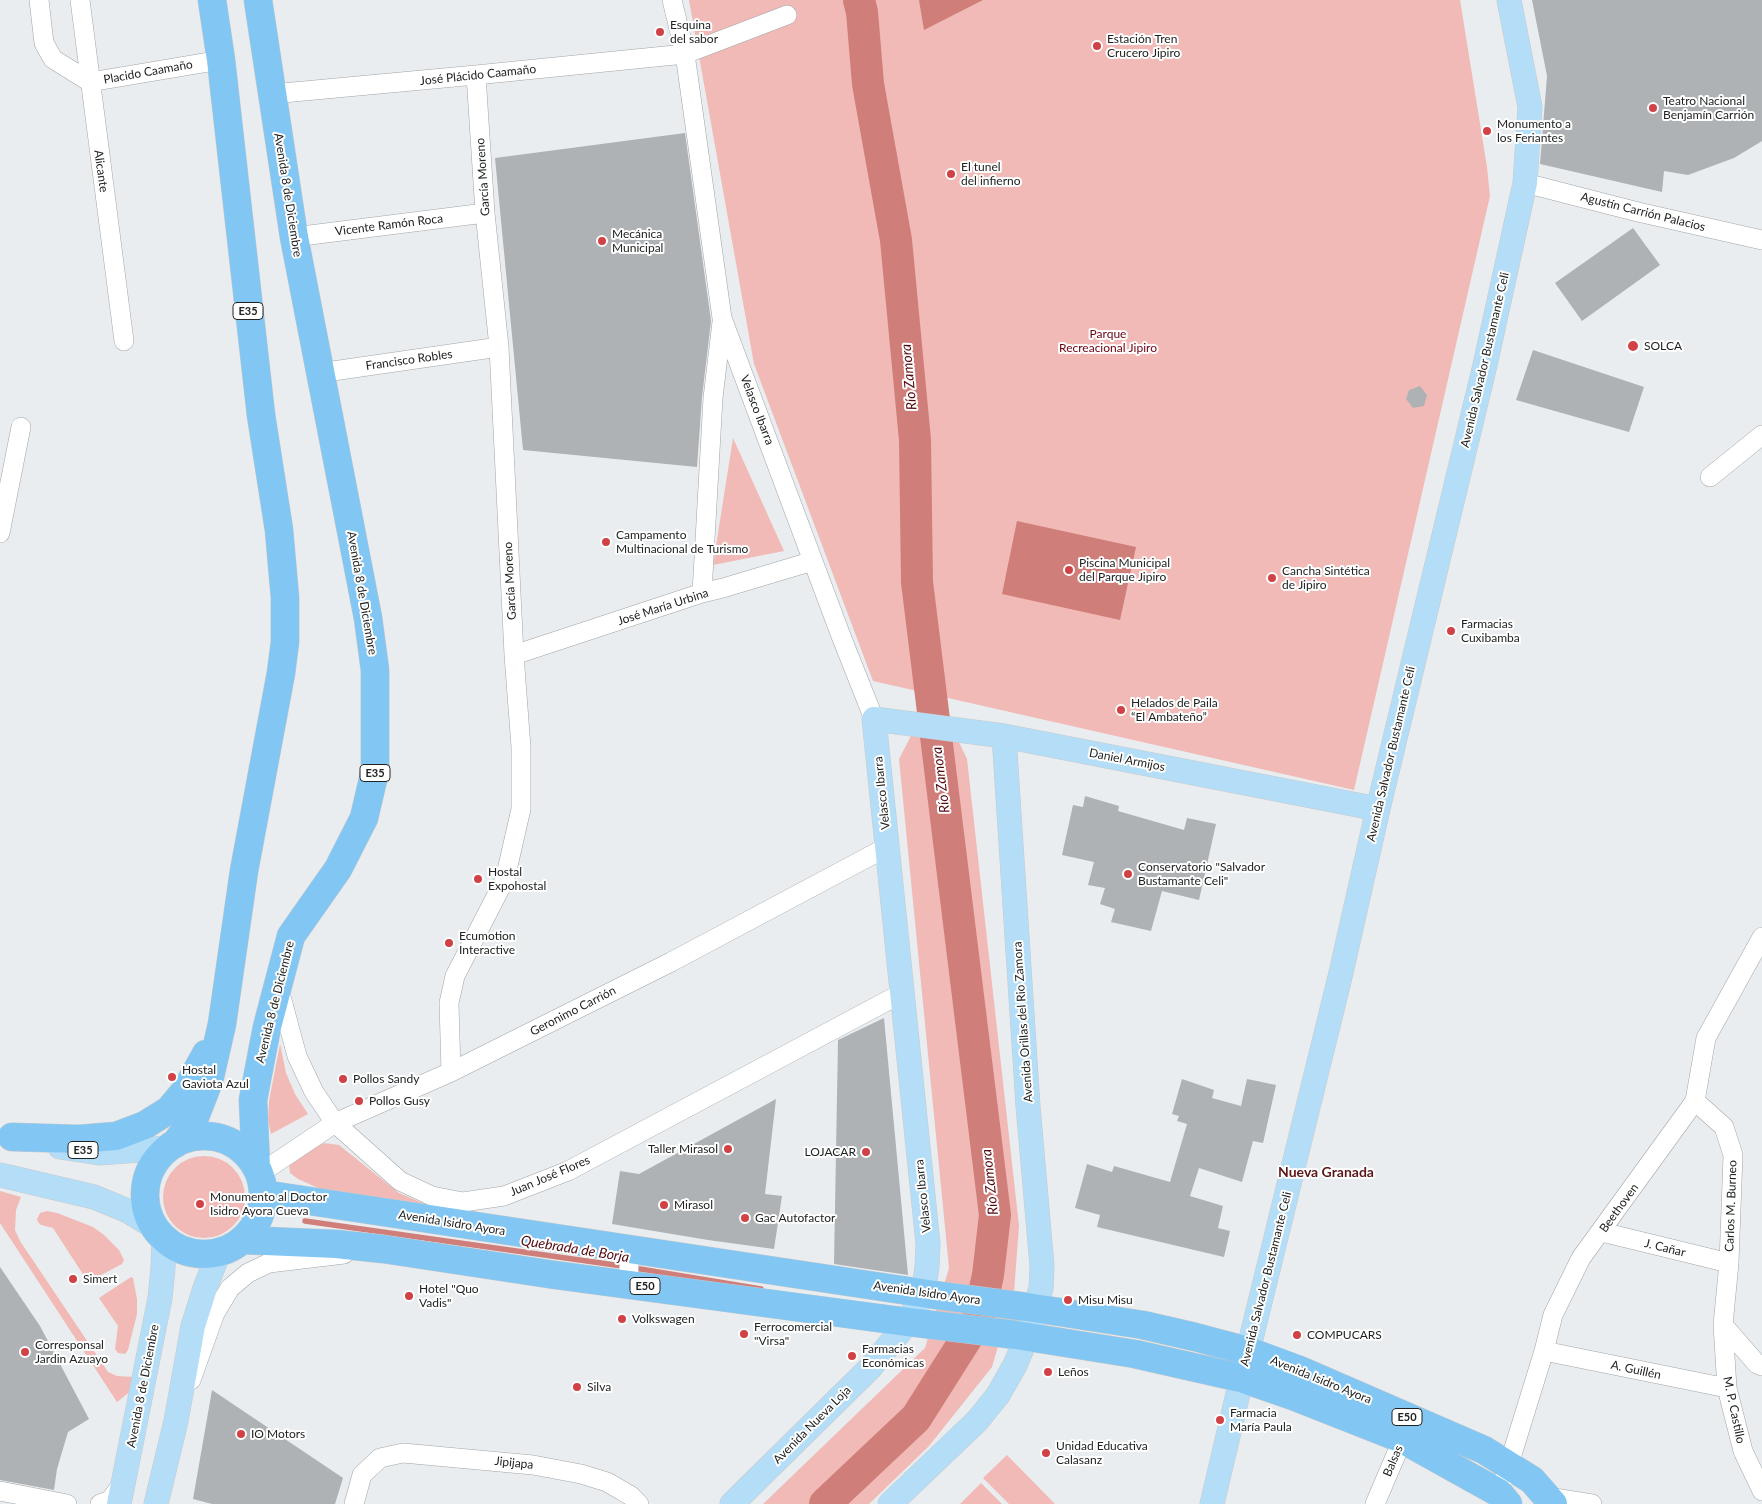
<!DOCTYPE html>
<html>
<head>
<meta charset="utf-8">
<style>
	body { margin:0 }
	canvas { display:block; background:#e9edef }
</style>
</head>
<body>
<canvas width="1762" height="1504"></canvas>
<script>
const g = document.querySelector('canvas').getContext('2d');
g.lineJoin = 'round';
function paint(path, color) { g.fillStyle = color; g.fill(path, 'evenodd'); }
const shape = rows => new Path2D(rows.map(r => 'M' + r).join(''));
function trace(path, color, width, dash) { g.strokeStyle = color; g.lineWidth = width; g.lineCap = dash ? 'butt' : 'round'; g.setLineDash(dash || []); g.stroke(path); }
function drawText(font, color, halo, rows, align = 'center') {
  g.font = font + ' Lato,sans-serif'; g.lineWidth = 4; g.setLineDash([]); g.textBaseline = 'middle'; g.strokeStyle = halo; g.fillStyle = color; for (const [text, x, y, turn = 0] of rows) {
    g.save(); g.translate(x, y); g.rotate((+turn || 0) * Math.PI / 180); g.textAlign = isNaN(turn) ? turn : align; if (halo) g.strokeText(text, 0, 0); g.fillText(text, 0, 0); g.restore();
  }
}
const green = shape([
	[689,0,1460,0,1487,167,1490,196,1354,790,873,681,754,364],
	[733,438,784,551,713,565],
	[911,736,956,736,967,759,1019,1226,1014,1292,992,1367,929,1446,869,1504,763,1504,925,1348,949,1268,899,759],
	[280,1044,286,1073,295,1094,308,1114,271,1134,268,1120,269,1101],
	[324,1143,339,1145,399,1193,432,1207,327,1192,298,1179,290,1173,289,1165,293,1159],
	'163 1197a41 41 0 1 1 82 0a41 41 0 1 1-82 0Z',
	[0,1191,21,1197,16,1210,15,1230,20,1241,108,1372,117,1376,134,1377,132,1390,117,1402,0,1223],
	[47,1211,57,1213,93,1227,104,1235,119,1250,124,1260,122,1264,88,1282,53,1228,41,1225,38,1222,37,1219,40,1213],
	[131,1277,133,1278,137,1299,137,1314,128,1350,125,1354,118,1353,115,1349,118,1326,99,1298],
	[1007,1455,1055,1504,1009,1504,983,1478],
	[981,1483,1002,1504,960,1504]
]);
const water = shape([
	[919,0,983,0,924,30],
	[1017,521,1136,547,1120,620,1002,594]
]);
const stream = shape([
	[305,1221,622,1266,761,1289]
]);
const river = shape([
	[825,1504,916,1418,978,1320,988,1275,995,1215,917,582,915,440,896,240,868,84,862,12,859,0]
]);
const building = shape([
	[1532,0,1762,0,1762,141,1734,158,1688,175,1664,171,1662,192,1540,164,1547,76],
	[685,133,711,321,702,397,697,467,523,450,495,158],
	[1633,228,1660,265,1582,321,1555,283],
	[1533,350,1644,387,1629,432,1516,400],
	[1420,386,1427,395,1424,406,1413,408,1406,399,1409,390],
	[1085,796,1119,806,1118,811,1184,830,1187,818,1216,824,1199,900,1162,891,1151,931,1111,922,1115,909,1100,904,1105,888,1088,885,1094,862,1062,855,1073,805,1083,807],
	[884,1018,908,1275,834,1264,838,1040],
	[1182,1079,1214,1090,1212,1098,1241,1106,1247,1079,1276,1085,1263,1143,1253,1141,1242,1182,1199,1168,1190,1196,1223,1206,1218,1228,1230,1231,1224,1257,1097,1227,1100,1215,1075,1208,1087,1164,1112,1172,1114,1166,1170,1182,1187,1124,1177,1121,1179,1116,1172,1114],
	[776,1099,765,1194,782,1196,774,1249,708,1240,612,1224,620,1171,639,1174],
	[0,1267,40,1326,89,1419,68,1432,57,1469,54,1490,0,1480],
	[212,1390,343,1478,335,1504,212,1504,193,1499]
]);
const minor = shape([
	[39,0,44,43,53,59,90,82,221,60],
	[80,0,124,341],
	[672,0,685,54,722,318,841,636,874,719],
	[272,94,476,75,685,54,787,15],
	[1525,183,1638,212,1762,240],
	[294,237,485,213],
	[319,373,499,347],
	[1710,477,1762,435],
	[0,533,21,427],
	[702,593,713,398,722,322],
	[514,655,702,593,723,588,813,561],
	[279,989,297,1056,314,1092,335,1123,400,1181,432,1196,463,1202,504,1196,568,1171,902,993],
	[451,1072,449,1003,455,976,505,879,521,809,521,747,514,655,499,347,485,213,476,75],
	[1695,1101,1724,1127,1733,1155,1729,1263,1723,1325,1727,1388,1743,1451,1762,1491],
	[259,1174,335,1123,451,1072,671,962,887,847],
	[1602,1232,1729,1263],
	[628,1283,630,1249],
	[1723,1325,1757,1364,1762,1366],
	[1544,1351,1727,1388],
	[191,1380,215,1313,230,1288,248,1273,269,1263,344,1254],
	[1505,1477,1544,1351,1553,1315,1581,1258,1695,1101,1706,1038,1762,937],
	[0,1491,67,1504],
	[1548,1497,1592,1504],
	[100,1504,110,1500,123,1483],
	[354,1504,362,1475,380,1458,403,1453,533,1465,581,1474,607,1482,631,1496,639,1504],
	[1375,1504,1407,1429]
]);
const major = shape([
	[60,1147,99,1153,168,1148],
	[0,1175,94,1197,128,1211,156,1228],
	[119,1504,160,1298,163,1268,164,1237],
	[156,1504,176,1421,193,1326,205,1288,219,1252],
	[732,1504,870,1368,908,1322,923,1294,927,1267,928,1244,874,719,1004,736,1378,809],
	[890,1504,977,1421,998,1395,1015,1365,1027,1337,1041,1288,1042,1266,1028,1106,1004,736],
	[1212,1504,1248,1351,1340,977,1378,809,1485,365,1525,183,1530,107,1509,0]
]);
const highway = shape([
	'145 1195a59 59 0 1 1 118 0a59 59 0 1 1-118 0Z',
	[12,1137,79,1139,116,1136,145,1125,169,1110,186,1090,206,1054],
	[175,1144,195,1117,209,1081,222,1024,244,871,281,673,285,642,285,598,279,530,261,415,221,60,212,0],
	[256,1167,253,1100,267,1027,291,936,338,869,364,818,375,771,375,670,368,618,294,237,258,0],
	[263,1194,935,1295,1027,1307,1143,1325,1195,1337,1248,1351,1302,1371,1484,1450,1532,1480,1553,1504],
	[242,1240,336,1244,383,1249,555,1275,908,1322,1016,1335,1135,1354,1241,1378,1293,1396,1402,1439,1499,1493,1508,1504]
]);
const markers = [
	[660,32,5,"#d14246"],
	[1097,46,5,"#d14246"],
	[1653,108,5,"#d14246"],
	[1487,131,5,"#d14246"],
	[951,174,5,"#d14246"],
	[602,241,5,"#d14246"],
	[1633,346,6,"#d14246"],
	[606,542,5,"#d14246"],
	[1069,570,5,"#d14246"],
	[1272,578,5,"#d14246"],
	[1451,631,5,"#d14246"],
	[1121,710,5,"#d14246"],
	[1128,874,5,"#d14246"],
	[478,879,5,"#d14246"],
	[449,943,5,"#d14246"],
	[172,1077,5,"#d14246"],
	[343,1079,5,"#d14246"],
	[359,1101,5,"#d14246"],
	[728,1149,5,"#d14246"],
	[866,1152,5,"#d14246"],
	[200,1204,5,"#d14246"],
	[664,1205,5,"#d14246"],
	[745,1218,5,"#d14246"],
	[73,1279,5,"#d14246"],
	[409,1296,5,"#d14246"],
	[1068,1300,5,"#d14246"],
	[622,1319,5,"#d14246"],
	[744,1334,5,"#d14246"],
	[1297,1335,5,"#d14246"],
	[25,1352,5,"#d14246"],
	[852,1356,5,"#d14246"],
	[1048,1372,5,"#d14246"],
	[577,1387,5,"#d14246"],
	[1220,1420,5,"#d14246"],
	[241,1434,5,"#d14246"],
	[1046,1453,5,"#d14246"]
];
const shields = [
	[248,311,30],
	[375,773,30],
	[83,1150,30],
	[645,1286,30],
	[1407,1417,30]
];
const shieldNames = [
	["E35",248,311],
	["E35",375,773],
	["E35",83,1150],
	["E50",645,1286],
	["E50",1407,1417]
];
const poiNames = [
	["Esquina",670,25],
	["del sabor",670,39],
	["Estación Tren",1107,39],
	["Crucero Jipiro",1107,53],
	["Teatro Nacional",1663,101],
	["Benjamín Carrión",1663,115],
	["Monumento a",1497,124],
	["los Feriantes",1497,138],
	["El tunel",961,167],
	["del infierno",961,181],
	["Mecánica",612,234],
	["Municipal",612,248],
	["SOLCA",1644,346],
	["Campamento",616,535],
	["Multinacional de Turismo",616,549],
	["Piscina Municipal",1079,563],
	["del Parque Jipiro",1079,577],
	["Cancha Sintética",1282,571],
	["de Jipiro",1282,585],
	["Farmacias",1461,624],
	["Cuxibamba",1461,638],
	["Helados de Paila",1131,703],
	["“El Ambateño”",1131,717],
	["Conservatorio \"Salvador",1138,867],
	["Bustamante Celi\"",1138,881],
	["Hostal",488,872],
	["Expohostal",488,886],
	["Ecumotion",459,936],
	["Interactive",459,950],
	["Hostal",182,1070],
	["Gaviota Azul",182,1084],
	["Pollos Sandy",353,1079],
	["Pollos Gusy",369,1101],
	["Taller Mirasol",718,1149,"right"],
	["LOJACAR",856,1152,"right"],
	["Monumento al Doctor",210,1197],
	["Isidro Ayora Cueva",210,1211],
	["Mirasol",674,1205],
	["Gac Autofactor",755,1218],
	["Simert",83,1279],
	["Hotel \"Quo",419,1289],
	["Vadis\"",419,1303],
	["Misu Misu",1078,1300],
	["Volkswagen",632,1319],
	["Ferrocomercial",754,1327],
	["\"Virsa\"",754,1341],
	["COMPUCARS",1307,1335],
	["Corresponsal",35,1345],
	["Jardin Azuayo",35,1359],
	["Farmacias",862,1349],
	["Económicas",862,1363],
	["Leños",1058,1372],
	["Silva",587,1387],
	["Farmacia",1230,1413],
	["María Paula",1230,1427],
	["IO Motors",251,1434],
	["Unidad Educativa",1056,1446],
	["Calasanz",1056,1460]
];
const streetNames = [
	["Placido Caamaño",148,72,-10],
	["José Plácido Caamaño",478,75,-6],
	["Alicante",101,171,82],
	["García Moreno",483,177,-94],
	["Avenida 8 de Diciembre",288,195,81],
	["Agustín Carrión Palacios",1643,212,14],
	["Vicente Ramón Roca",389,225,-7],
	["Francisco Robles",409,360,-8],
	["Avenida Salvador Bustamante Celi",1485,360,-77],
	["Velasco Ibarra",757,410,69],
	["García Moreno",510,581,-93],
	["Avenida 8 de Diciembre",362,593,80],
	["José María Urbina",663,607,-18],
	["Avenida Salvador Bustamante Celi",1391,754,-77],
	["Daniel Armijos",1127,760,11],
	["Velasco Ibarra",882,793,-96],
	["Avenida 8 de Diciembre",275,1002,-76],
	["Geronimo Carrión",573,1011,-27],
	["Avenida Orillas del Rio Zamora",1023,1022,-94],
	["Juan José Flores",550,1176,-23],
	["Velasco Ibarra",923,1196,-96],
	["Carlos M. Burneo",1731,1206,-88],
	["Beethoven",1619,1208,-54],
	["Avenida Isidro Ayora",452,1223,9],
	["J. Cañar",1665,1248,14],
	["Avenida Salvador Bustamante Celi",1266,1279,-76],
	["Avenida Isidro Ayora",927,1293,8],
	["A. Guillén",1636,1370,12],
	["Avenida Isidro Ayora",1321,1380,22],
	["Avenida 8 de Diciembre",143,1386,-79],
	["M. P. Castillo",1734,1410,78],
	["Avenida Nueva Loja",812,1425,-45],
	["Balsas",1393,1461,-67],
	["Jipijapa",514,1463,6]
];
const parkNames = [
	["Parque",1108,334],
	["Recreacional Jipiro",1108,348]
];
const waterNames = [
	["Río Zamora",909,377,-95],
	["Río Zamora",941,780,-97],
	["Río Zamora",990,1182,-96],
	["Quebrada de Borja",575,1249,9]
];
const neighbourhoodNames = [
	["Nueva Granada",1326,1172]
];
paint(green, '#f1bab6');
paint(water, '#d07e7a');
trace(stream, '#d07e7a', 5.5);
trace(river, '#d07e7a', 32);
paint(building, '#afb2b4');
trace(minor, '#a2a5a8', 20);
trace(major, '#cacaca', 25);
trace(highway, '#cacaca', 29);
trace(minor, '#fff', 19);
trace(major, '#b4ddf8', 24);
trace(highway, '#82c6f4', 28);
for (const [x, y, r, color] of markers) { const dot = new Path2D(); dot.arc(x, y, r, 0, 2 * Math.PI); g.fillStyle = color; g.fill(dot); trace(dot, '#fff', 2); }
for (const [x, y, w] of shields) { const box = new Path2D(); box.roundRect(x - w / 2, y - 8.5, w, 17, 4); g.fillStyle = '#fff'; g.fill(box); trace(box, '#212323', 1); }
drawText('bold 11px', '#212323', null, shieldNames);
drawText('12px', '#212323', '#fff', poiNames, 'left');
drawText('12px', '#212323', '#fff', streetNames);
drawText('12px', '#690110', '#fff', parkNames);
drawText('italic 14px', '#550a10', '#fff', waterNames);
drawText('bold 14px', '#5c1719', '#fff', neighbourhoodNames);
</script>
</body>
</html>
